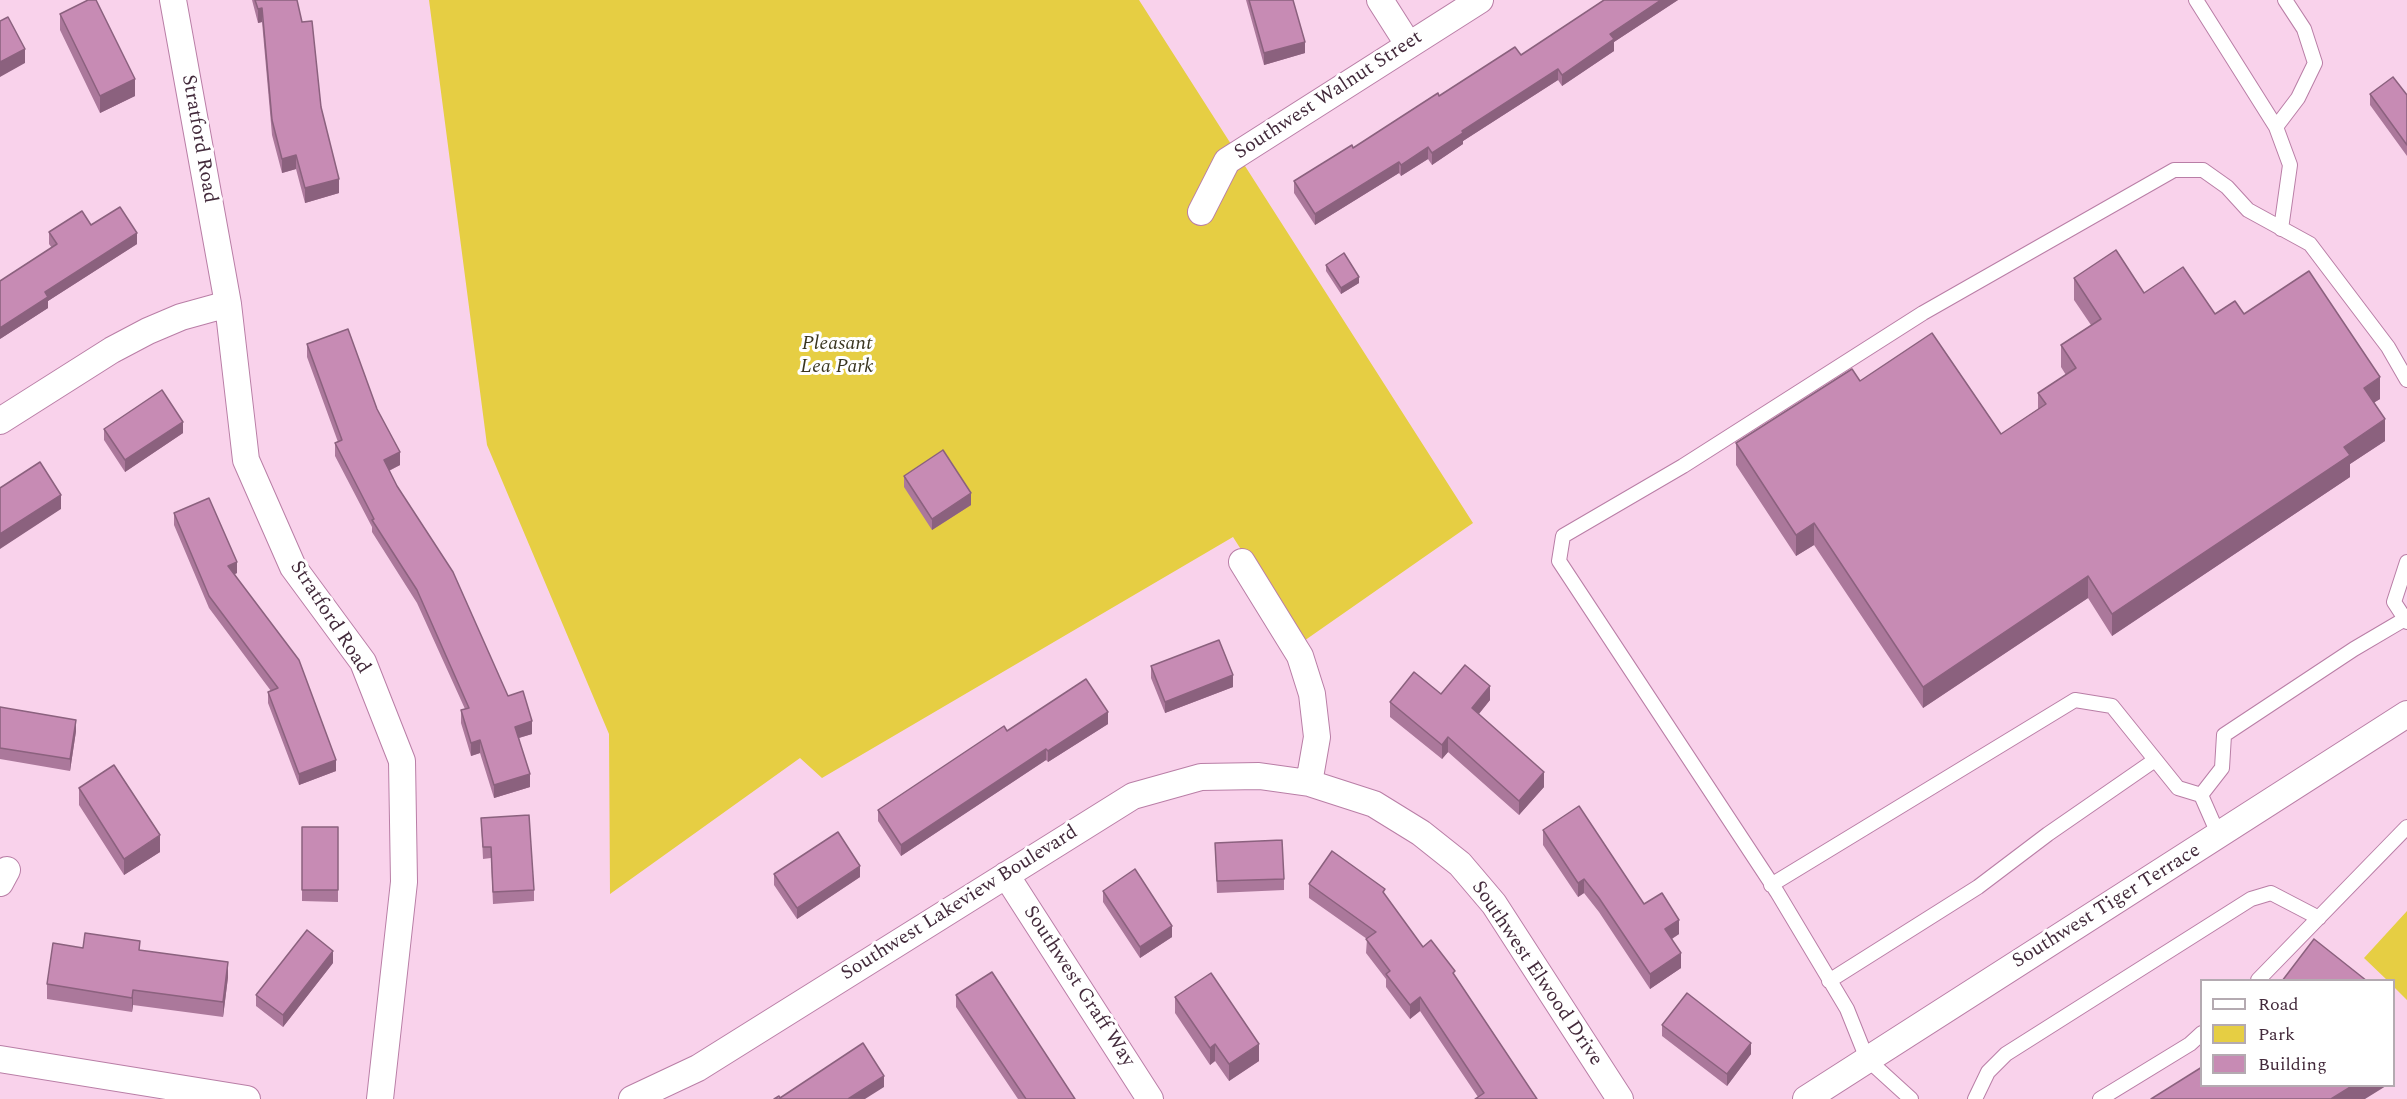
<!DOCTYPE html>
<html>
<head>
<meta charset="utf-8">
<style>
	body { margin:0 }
	#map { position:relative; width:2407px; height:1099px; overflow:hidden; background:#f9d2eb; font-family:Spectral,serif }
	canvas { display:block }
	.legend { position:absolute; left:2200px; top:979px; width:195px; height:108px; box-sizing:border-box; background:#fff; border:2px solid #b4aab1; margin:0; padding:8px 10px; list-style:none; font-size:18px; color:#432a3b }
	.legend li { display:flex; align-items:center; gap:12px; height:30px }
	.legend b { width:30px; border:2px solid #b4aab1 }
</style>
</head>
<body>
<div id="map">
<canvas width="2407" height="1099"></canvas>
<ul class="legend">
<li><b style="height:8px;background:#fff"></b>Road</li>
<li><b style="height:16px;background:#e6ce43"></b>Park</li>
<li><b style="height:16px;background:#c78bb4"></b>Building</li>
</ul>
</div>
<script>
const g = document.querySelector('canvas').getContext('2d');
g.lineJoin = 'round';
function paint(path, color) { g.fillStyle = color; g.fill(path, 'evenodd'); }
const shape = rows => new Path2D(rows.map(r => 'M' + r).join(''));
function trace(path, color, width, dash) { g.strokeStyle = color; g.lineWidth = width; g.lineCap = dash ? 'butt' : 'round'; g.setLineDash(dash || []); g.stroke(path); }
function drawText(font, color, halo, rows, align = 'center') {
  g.font = font + ' Spectral,serif'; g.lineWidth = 6; g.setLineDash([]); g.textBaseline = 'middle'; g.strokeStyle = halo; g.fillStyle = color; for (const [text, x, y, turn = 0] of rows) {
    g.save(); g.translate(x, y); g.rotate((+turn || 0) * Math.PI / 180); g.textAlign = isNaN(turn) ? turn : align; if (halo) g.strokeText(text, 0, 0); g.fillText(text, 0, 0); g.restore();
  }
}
const green = shape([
	[429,0,1139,0,1473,523,1301,643,1233,537,822,778,800,758,610,894,609,734,487,445],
	[2407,911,2407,1000,2394,987,2394,980,2387,980,2364,958]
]);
const service = shape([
	[2196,0,2276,127,2290,165,2281,229],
	[2276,127,2298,98,2315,63,2304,29,2285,0],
	[2407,562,2394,602,2407,622],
	[2201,795,2222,768,2224,735,2354,649,2405,619],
	[1771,885,2075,700,2112,706,2178,788,2201,795,2219,836],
	[2258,980,2407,827],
	[1829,981,1978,887,2048,834,2155,760],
	[1911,1099,1867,1059,1847,1009,1777,892,1559,561,1563,536,1683,466,1923,313,2174,170,2203,170,2227,187,2248,210,2310,244,2388,347,2407,380],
	[1975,1099,1988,1072,2006,1054,2251,899,2271,893,2319,918],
	[2100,1099,2190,1044,2202,1033]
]);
const minor = shape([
	[173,0,228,304,246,460,293,567,363,662,402,761,404,882,380,1099],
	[1380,0,1408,44],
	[1201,212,1227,161,1480,0],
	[0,421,112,350,148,331,181,317,228,304],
	[1242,562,1300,656,1312,694,1317,737,1309,783],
	[1006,875,1150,1099],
	[0,883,7,870],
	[0,1059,247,1099],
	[632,1099,698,1068,1133,796,1201,777,1259,776,1309,783,1374,804,1421,833,1460,864,1494,904,1620,1099],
	[1806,1099,2407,714]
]);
const wall = shape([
	[252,0,297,0,339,193,305,203,296,169,282,173,272,135,262,22,258,23],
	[1246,0,1293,0,1305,53,1264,65],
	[1604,0,1678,0,1614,42,1614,51,1562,86,1558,80,1463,141,1463,144,1432,165,1428,159,1401,176,1399,173,1315,225,1294,193,1294,181,1353,148,1439,96,1521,55],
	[60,14,135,96,100,113,60,30],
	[2370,94,2407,95,2407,156,2370,105],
	[49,232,137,244,48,301,48,308,0,339,52,248,49,244],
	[1326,265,1359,283,1341,294,1326,271],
	[2074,278,2144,293,2215,314,2244,314,2380,399,2374,402,2385,441,2350,464,2350,477,2112,636,2088,598,1923,708,1814,545,1796,556,1736,465,1736,443,1860,381,2001,434,2038,409,2038,393,2066,375,2061,367,2061,345,2091,325,2074,300],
	[307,344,377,409,400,465,389,471,508,696,532,734,519,738,530,787,494,798,480,753,471,756,461,723,461,710,465,709,417,603,372,532,372,527,335,456,335,443,338,442,307,357],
	[104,429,183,433,125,472,104,440],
	[904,476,971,505,932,530,904,487],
	[174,513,237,573,235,574,336,771,299,785,268,703,268,692,271,691,209,608,174,525],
	[1151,666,1233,687,1165,713,1151,678],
	[1441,694,1490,700,1479,714,1544,787,1519,815,1448,752,1442,759,1390,717,1390,702],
	[0,707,76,731,70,771,0,759],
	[1108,724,1048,762,1046,760,901,856,878,821,878,810,1007,731],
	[79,788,160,852,124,875,79,805],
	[481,818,534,890,534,901,493,904,491,858,483,859],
	[302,827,338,827,338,902,302,901],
	[1543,830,1644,904,1679,934,1672,939,1681,968,1650,989,1599,912,1584,893,1578,897,1543,845],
	[1215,843,1284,879,1284,890,1217,893],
	[774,874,860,877,797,919,774,885],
	[1309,884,1385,896,1423,947,1455,976,1537,1099,1478,1097,1420,1011,1410,1019,1386,987,1386,979,1366,953,1367,939,1309,898],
	[1103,891,1172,937,1140,958,1103,902],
	[83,948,140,950,228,977,223,1017,133,1005,132,1012,47,999,47,984],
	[333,963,283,1027,256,1006,256,995],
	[956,995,1075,1099,1018,1099,956,1007],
	[1175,997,1259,1061,1229,1081,1215,1061,1210,1065,1175,1013],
	[1662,1025,1751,1054,1727,1086,1662,1036]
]);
const shadedWall = shape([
	[1661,0,1678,0,1614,42,1614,51,1562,86,1562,75,1610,34],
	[262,8,262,22,258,23,258,9],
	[1305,42,1305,53,1264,65,1264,53],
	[25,49,25,63,0,77,0,62],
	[1558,69,1558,80,1463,141,1463,144,1432,165,1432,153,1462,131],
	[135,79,135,96,100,113,100,96],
	[1428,147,1428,159,1401,176,1401,165],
	[296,155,296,169,282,173,282,159],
	[1399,162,1399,173,1315,225,1315,214],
	[339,179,339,193,305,203,305,188],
	[137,233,137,244,48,301,48,308,0,339,0,328,45,292],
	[1359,277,1359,283,1341,294,1341,288],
	[2380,377,2380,399,2364,409,2364,388],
	[2385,419,2385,441,2350,464,2350,477,2112,636,2112,614,2344,447],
	[183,422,183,433,125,472,125,460],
	[400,452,400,465,384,473,384,460],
	[971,493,971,505,932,530,932,519],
	[61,495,61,509,0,549,0,534],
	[1814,523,1814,545,1796,556,1796,535],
	[237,562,237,573,228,577,228,566],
	[2088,576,2088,598,1923,708,1923,687],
	[1233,675,1233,687,1165,713,1165,702],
	[1490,686,1490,700,1472,722,1472,708],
	[1108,712,1108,724,1048,762,1048,751],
	[76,720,76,731,70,771,70,759],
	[532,721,532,734,515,739,515,727],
	[1448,737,1448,752,1442,759,1442,745],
	[480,740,480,753,471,756,471,743],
	[1046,749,1046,760,901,856,901,845],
	[336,760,336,771,299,785,299,774],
	[1544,772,1544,787,1519,815,1519,801],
	[530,774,530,787,494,798,494,785],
	[160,835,160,852,124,875,124,859],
	[860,866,860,877,797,919,797,908],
	[1584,879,1584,893,1578,897,1578,883],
	[1679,920,1679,934,1665,943,1665,929],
	[1172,926,1172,937,1140,958,1140,947],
	[333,951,333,963,283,1027,283,1015],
	[1681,953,1681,968,1650,989,1650,974],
	[228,962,228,977,223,1017,223,1002],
	[133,990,133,1005,132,1012,132,998],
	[1420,997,1420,1011,1410,1019,1410,1005],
	[1751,1043,1751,1054,1727,1086,1727,1074],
	[1215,1044,1215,1061,1210,1065,1210,1048],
	[1259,1044,1259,1061,1229,1081,1229,1064],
	[884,1076,884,1087,865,1099,848,1099],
	[2352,1086,2386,1086,2365,1099,2331,1099]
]);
const building = shape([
	[88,0,96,0,135,79,100,96,60,14,88,0],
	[255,0,297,0,302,22,312,21,321,107,339,179,305,188,296,155,282,159,272,120,262,8,258,9,255,0],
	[1249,0,1293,0,1305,42,1264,53,1249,0],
	[1604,0,1661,0,1610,34,1614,39,1562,75,1558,69,1462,131,1463,133,1432,153,1428,147,1401,165,1399,162,1315,214,1294,181,1352,145,1353,148,1438,93,1439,96,1515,47,1521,55,1604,0],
	[8,17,25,49,0,62,0,21,8,17],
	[2393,77,2407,95,2407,145,2370,94,2393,77],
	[120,207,137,233,45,292,48,297,0,328,0,281,57,244,49,232,82,211,91,225,120,207],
	[2116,250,2144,293,2183,267,2215,314,2235,301,2244,314,2309,271,2380,377,2364,388,2385,419,2344,447,2350,455,2112,614,2088,576,1923,687,1814,523,1796,535,1736,443,1852,369,1860,381,1932,333,2001,434,2046,404,2038,393,2076,368,2061,345,2101,319,2074,278,2116,250],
	[1344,253,1359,277,1341,288,1326,265,1344,253],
	[348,329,377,409,400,452,384,460,397,486,453,572,508,696,523,691,532,721,515,727,530,774,494,785,480,740,471,743,461,710,469,708,417,590,372,520,374,519,335,443,342,440,307,344,348,329],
	[162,390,183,422,125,460,104,429,162,390],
	[943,450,971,493,932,519,904,476,943,450],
	[40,462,61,495,0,534,0,488,40,462],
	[209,498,237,562,228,566,299,660,336,760,299,774,268,692,278,688,209,596,174,513,209,498],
	[1219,640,1233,675,1165,702,1151,666,1219,640],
	[1465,665,1490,686,1472,708,1544,772,1519,801,1448,737,1442,745,1390,702,1414,672,1441,694,1465,665],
	[1086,679,1108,712,1048,751,1046,749,901,845,878,810,1004,726,1007,731,1086,679],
	[0,707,76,720,70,759,0,748,0,707],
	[114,765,160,835,124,859,79,788,114,765],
	[1579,806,1644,904,1662,893,1679,920,1665,929,1681,953,1650,974,1599,898,1584,879,1578,883,1543,830,1579,806],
	[529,815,534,890,493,892,491,847,483,847,481,818,529,815],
	[302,827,338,827,338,890,302,890,302,827],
	[838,832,860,866,797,908,774,874,838,832],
	[1282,840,1284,879,1217,881,1215,843,1282,840],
	[1332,851,1385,889,1383,892,1423,947,1431,940,1455,971,1453,973,1537,1099,1475,1099,1484,1093,1420,997,1410,1005,1386,974,1390,971,1366,939,1376,932,1309,884,1332,851],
	[1135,869,1172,926,1140,947,1103,891,1135,869],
	[307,930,333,951,283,1015,256,995,307,930],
	[85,933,140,941,139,950,228,962,223,1002,133,990,132,998,47,984,53,943,83,948,85,933],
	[2314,939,2367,981,2282,981,2314,939],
	[992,972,1075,1099,1026,1099,956,995,992,972],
	[1211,973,1259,1044,1229,1064,1215,1044,1210,1048,1175,997,1211,973],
	[1687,993,1751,1043,1727,1074,1662,1025,1687,993],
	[863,1043,884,1076,848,1099,774,1099,779,1096,780,1098,863,1043],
	[2202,1067,2202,1086,2352,1086,2331,1099,2151,1099,2202,1067]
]);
const streetNames = [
	["Southwest Walnut Street",1329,96,-33],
	["Stratford Road",198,139,80],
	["Stratford Road",329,618,57],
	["Southwest Lakeview Boulevard",960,904,-32],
	["Southwest Tiger Terrace",2107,907,-32],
	["Southwest Elwood Drive",1536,974,56],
	["Southwest Graff Way",1078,987,57]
];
const parkNames = [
	["Pleasant",837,345],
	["Lea Park",837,368]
];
paint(green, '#e6ce43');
trace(service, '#b97ea6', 16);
trace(minor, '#b97ea6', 28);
trace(service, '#fff', 14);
trace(minor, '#fff', 26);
paint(wall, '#ab789b');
paint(shadedWall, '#8b617e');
paint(building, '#c78bb4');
trace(building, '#8b617e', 1.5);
drawText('20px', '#432a3b', '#fff', streetNames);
drawText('italic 20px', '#3a3620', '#fff', parkNames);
</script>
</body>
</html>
